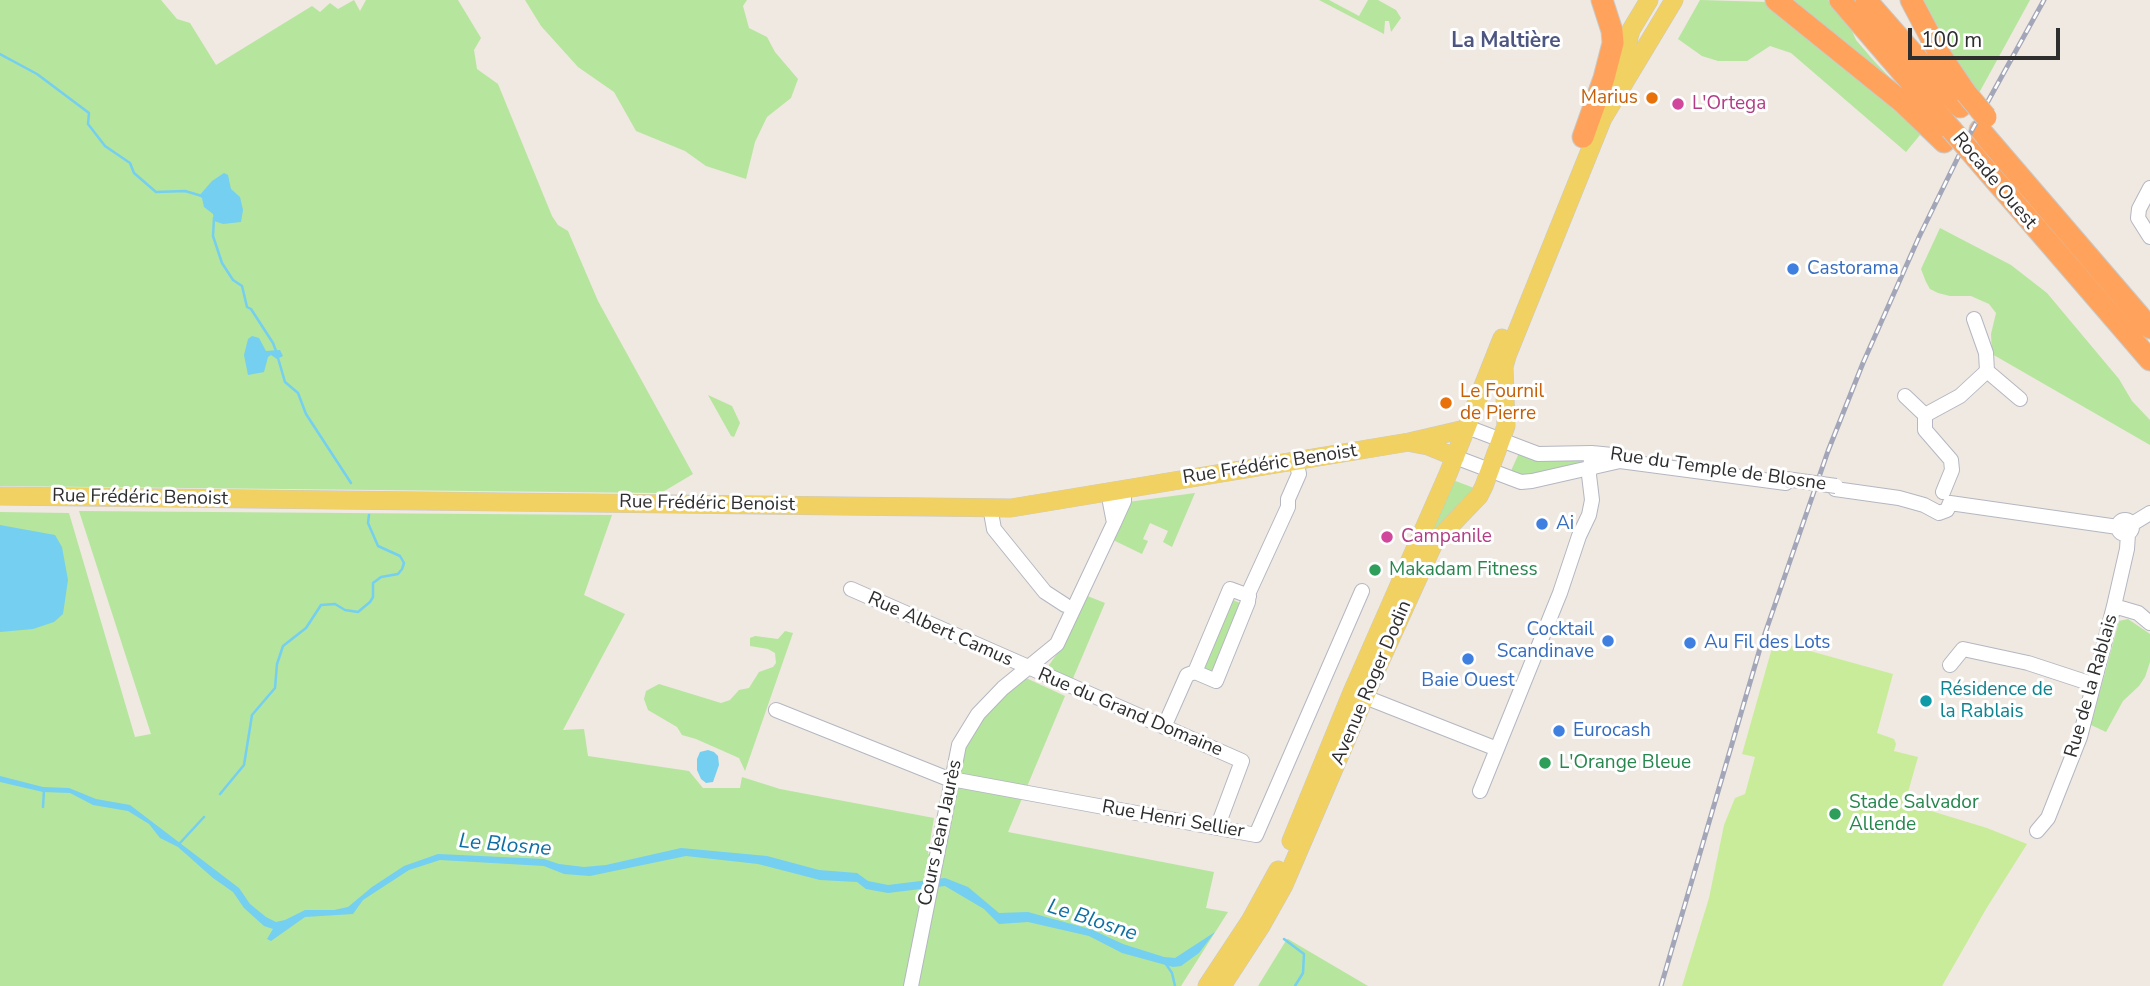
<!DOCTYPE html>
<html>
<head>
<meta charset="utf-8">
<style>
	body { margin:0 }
	#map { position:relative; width:2150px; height:986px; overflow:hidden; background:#efe9e1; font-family:"Nunito Sans",sans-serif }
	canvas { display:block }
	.scale { position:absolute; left:1908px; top:28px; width:152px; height:32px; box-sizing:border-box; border:4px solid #2e2e2e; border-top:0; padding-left:9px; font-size:21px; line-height:24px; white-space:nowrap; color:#2e2e2e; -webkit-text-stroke:5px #fff; paint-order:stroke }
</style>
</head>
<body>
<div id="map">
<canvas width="2150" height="986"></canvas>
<div class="scale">100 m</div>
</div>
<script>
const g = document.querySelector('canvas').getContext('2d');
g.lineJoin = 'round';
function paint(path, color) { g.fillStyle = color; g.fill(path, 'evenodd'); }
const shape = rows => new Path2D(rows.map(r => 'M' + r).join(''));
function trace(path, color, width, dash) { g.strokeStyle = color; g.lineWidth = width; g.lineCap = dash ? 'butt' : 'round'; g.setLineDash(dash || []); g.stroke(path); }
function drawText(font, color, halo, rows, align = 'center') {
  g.font = font + ' "Nunito Sans",sans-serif'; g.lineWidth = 6; g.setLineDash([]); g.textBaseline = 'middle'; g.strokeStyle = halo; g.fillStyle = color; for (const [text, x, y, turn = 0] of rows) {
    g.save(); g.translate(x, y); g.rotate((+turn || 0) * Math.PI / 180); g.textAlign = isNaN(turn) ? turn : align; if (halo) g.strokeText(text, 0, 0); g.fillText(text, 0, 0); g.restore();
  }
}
const green = shape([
	[0,0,161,0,177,19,190,23,216,65,312,6,320,12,330,3,338,9,354,0,360,11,366,0,458,0,481,38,474,50,477,69,498,84,552,216,558,225,568,231,598,301,693,474,661,493,0,486],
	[525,0,747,0,743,6,749,28,767,37,775,52,798,79,791,98,767,117,755,142,746,179,706,166,685,151,636,131,614,92,578,67,541,26],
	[1319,0,1329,0,1359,16,1368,0,1378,0,1396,10,1401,18,1391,32,1389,21,1385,21,1384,34],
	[1700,0,1768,2,1924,130,1906,152,1791,53,1770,46,1747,61,1718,61,1702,56,1678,39],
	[1784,0,1828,0,1849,24,1856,40,1874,61,1945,135],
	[1922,0,2030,0,1979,93,1954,58],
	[1940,228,2011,265,2047,293,2119,379,2132,401,2150,420,2150,445,1992,354,1991,334,1996,313,1989,304,1971,296,1950,296,1938,293,1930,289,1926,282,1921,269],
	[708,395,732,406,740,423,734,437,731,436],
	[1519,453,1583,459,1584,465,1531,478,1510,473],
	[1453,480,1474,488,1473,490,1423,543],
	[1195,493,1172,547,1163,542,1168,531,1150,523,1143,539,1148,541,1142,554,1111,539,1128,502],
	[79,511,612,515,584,595,625,614,563,730,584,729,588,756,689,771,703,788,740,788,742,777,780,789,934,818,928,854,936,855,959,745,1003,688,1026,678,1065,696,1008,832,1214,872,1206,908,1228,912,1181,986,0,986,0,512,69,513,135,737,151,734],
	[1085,595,1105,603,1071,683,1050,669,1049,665,1064,644],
	[1231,599,1242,604,1213,672,1203,667],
	[2128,619,2150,634,2150,662,2145,677,2139,686,2123,701,2106,732,2091,725,2119,621],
	[785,631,793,633,745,771,739,758,696,739,682,735,677,727,648,710,644,699,646,691,659,684,721,703,730,700,739,690,749,688,759,672,773,667,776,663,775,653,768,649,750,646,750,638,755,636,778,639],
	[1287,939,1288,939,1368,986,1258,986]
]);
const pitch = shape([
	[1774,641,1893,674,1877,733,1894,739,1896,744,1894,751,1918,757,1905,803,1987,828,2027,844,1986,909,1942,986,1682,986,1709,898,1724,825,1735,798,1745,794,1755,757,1742,754]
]);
const water = shape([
	[224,173,228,175,231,189,240,197,243,210,241,222,223,224,214,221,213,214,204,207,202,198,199,196,212,181],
	[252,336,259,338,266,351,280,350,283,356,277,359,271,355,268,357,264,372,248,375,244,355,248,339],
	[0,525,55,535,62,547,68,580,63,614,54,622,33,629,0,632],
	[708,750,714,752,718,756,719,765,713,782,706,783,701,779,697,770,697,759,700,752],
	[0,776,43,787,69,788,96,799,130,805,239,888,250,904,266,917,276,922,285,920,305,910,334,910,348,907,372,887,404,866,438,854,544,859,559,864,584,867,606,865,681,848,767,856,819,870,857,873,868,881,888,885,945,878,968,887,999,913,1028,912,1093,930,1123,944,1164,957,1175,958,1215,932,1199,953,1181,966,1173,967,1122,953,1089,936,1028,922,999,924,984,909,945,886,888,893,866,889,857,882,820,880,758,864,686,856,590,876,564,874,544,866,440,860,409,870,363,900,353,914,305,917,271,941,267,939,273,929,264,926,244,908,233,892,213,878,178,847,160,838,149,824,128,811,93,805,70,793,43,792,0,782]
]);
const stream = shape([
	[0,54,37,74,89,113,88,124,105,146,130,163,134,173,156,192,185,191,202,196],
	[214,218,213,236,222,263,233,280,242,286,247,307,251,309,273,343,276,351],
	[278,358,285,382,298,393,306,414,351,483],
	[220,794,244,765,252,715,275,688,277,664,283,646,306,628,321,605,335,604,345,610,358,612,370,602,373,597,373,583,381,577,398,574,402,569,404,563,400,556,378,546,368,523,369,515],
	[43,807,44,790],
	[180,843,204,817],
	[1284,939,1304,954,1303,973,1295,986],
	[1166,964,1172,973,1175,986]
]);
const minor = shape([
	[2150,188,2139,209,2138,218,2150,237],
	[1987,371,2020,399],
	[1905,396,1925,415],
	[1465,429,1475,430,1538,454,1592,453,1622,456],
	[1455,457,1521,482,1532,481,1620,461,1786,483],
	[1835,489,1899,498,1924,505,1939,513,1947,510,1950,503],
	[1108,492,1114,523,1124,501,1124,489],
	[1943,492,1952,470,1951,460,1925,430,1925,415,1960,396,1987,371,1986,353,1974,319],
	[1950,503,2118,527],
	[990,507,994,529,1045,592,1065,605],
	'2118 527a7 7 0 1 1 14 0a7 7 0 1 1-14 0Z',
	[2132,524,2150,513],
	[851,589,1242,761,1217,828],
	[2114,606,2138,613,2150,623],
	[1950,665,1963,649,2028,663,2092,684],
	[1195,672,1230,589,1249,596],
	[1365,697,1497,749],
	[776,710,946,778,1256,835,1362,591],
	[1164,727,1187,675,1195,672,1216,681,1248,602,1249,592,1288,507,1288,499,1299,474,1296,460],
	[1480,791,1560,593,1579,536,1589,515,1592,500,1589,475,1592,453],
	[2037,831,2048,818,2080,737,2114,606,2127,549,2128,534],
	[911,986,959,745,978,714,1003,688,1057,644,1114,523]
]);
const major = shape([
	[1613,85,1619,74,1631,30,1649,0],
	[1412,443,1428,446,1455,457],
	[0,496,1011,508,1409,442,1465,429],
	[1291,841,1352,692,1448,474,1502,338],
	[1207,986,1250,921,1278,870],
	[1222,986,1261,926,1284,885,1379,664,1434,543,1479,496,1484,486,1506,426,1504,367,1507,356,1603,118,1674,0]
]);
const highway = shape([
	[1776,0,1901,101,1944,142],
	[1840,0,1951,129],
	[1866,0,1960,107],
	[1911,0,1939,53,1966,93],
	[1980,130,2150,328],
	[1583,137,1604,78,1613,43,1612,31,1602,0],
	[1969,150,2150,360]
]);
const rail = shape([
	[1661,986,1761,645,1828,451,1863,363,1919,237,1966,141,2044,0]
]);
const minorBridge = shape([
	[1786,479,1836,486]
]);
const highwayBridge = shape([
	[1966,93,1986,117],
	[1951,129,1969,150]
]);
const markers = [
	[1652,98,7,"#e8710a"],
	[1678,104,7,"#d1479c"],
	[1793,269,7,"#3f7fe0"],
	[1446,403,7,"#e8710a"],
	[1542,524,7,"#3f7fe0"],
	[1387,537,7,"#d1479c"],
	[1375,570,7,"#2e9e5b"],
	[1608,641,7,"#3f7fe0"],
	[1690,643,7,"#3f7fe0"],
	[1468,659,7,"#3f7fe0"],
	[1926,701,7,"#0f9aa8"],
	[1559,731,7,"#3f7fe0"],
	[1545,763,7,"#2e9e5b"],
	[1835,814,7,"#2e9e5b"]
];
const foodNames = [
	["Marius",1638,98],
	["Le Fournil",1460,392,"left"],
	["de Pierre",1460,414,"left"]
];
const hotelNames = [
	["L'Ortega",1692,104],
	["Campanile",1401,537]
];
const streetNames = [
	["Rocade Ouest",1994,181,50],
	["Rue Frédéric Benoist",1270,465,-9],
	["Rue du Temple de Blosne",1718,470,8],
	["Rue Frédéric Benoist",140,498,1],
	["Rue Frédéric Benoist",707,504,1],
	["Rue Albert Camus",940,630,24],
	["Avenue Roger Dodin",1372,683,-67],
	["Rue de la Rablais",2092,686,-74],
	["Rue du Grand Domaine",1130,713,23],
	["Rue Henri Sellier",1173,820,10],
	["Cours Jean Jaurès",941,833,-78]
];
const shopNames = [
	["Castorama",1807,269],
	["Ai",1556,524],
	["Cocktail",1594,630,"right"],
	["Scandinave",1594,652,"right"],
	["Au Fil des Lots",1704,643],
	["Baie Ouest",1468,681,"center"],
	["Eurocash",1573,731]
];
const leisureNames = [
	["Makadam Fitness",1389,570],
	["L'Orange Bleue",1559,763],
	["Stade Salvador",1849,803],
	["Allende",1849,825]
];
const cultureNames = [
	["Résidence de",1940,690],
	["la Rablais",1940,712]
];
const neighbourhoodNames = [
	["La Maltière",1506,42]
];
const waterNames = [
	["Le Blosne",505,846,5],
	["Le Blosne",1092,921,18]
];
paint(green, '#b6e59e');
paint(pitch, '#c9ec9a');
paint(water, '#75cff0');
trace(stream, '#75cff0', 2.5);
trace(minor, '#b4b7c1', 16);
trace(major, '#c9c9c9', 19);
trace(highway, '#c9c9c9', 23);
trace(minor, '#fff', 14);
trace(major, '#f2d163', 18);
trace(highway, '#ffa35c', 21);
trace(rail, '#a3a6b8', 5);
trace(rail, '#fff', 2.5, [8]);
trace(minorBridge, '#b4b7c1', 16, []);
trace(highwayBridge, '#c9c9c9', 23, []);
trace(minorBridge, '#fff', 14);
trace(highwayBridge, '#ffa35c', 21);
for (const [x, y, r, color] of markers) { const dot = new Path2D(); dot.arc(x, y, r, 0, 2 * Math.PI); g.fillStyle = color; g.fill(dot); trace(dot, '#fff', 2.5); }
drawText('19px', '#c56008', '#fff', foodNames, 'right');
drawText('19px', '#b23c85', '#fff', hotelNames, 'left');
drawText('19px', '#2e2e2e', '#fff', streetNames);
drawText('19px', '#366cbe', '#fff', shopNames, 'left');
drawText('19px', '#27864d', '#fff', leisureNames, 'left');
drawText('19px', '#0d838f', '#fff', cultureNames, 'left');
drawText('bold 21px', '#4d5680', '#fff', neighbourhoodNames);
drawText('italic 21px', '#0d6fa3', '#fff', waterNames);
</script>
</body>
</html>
